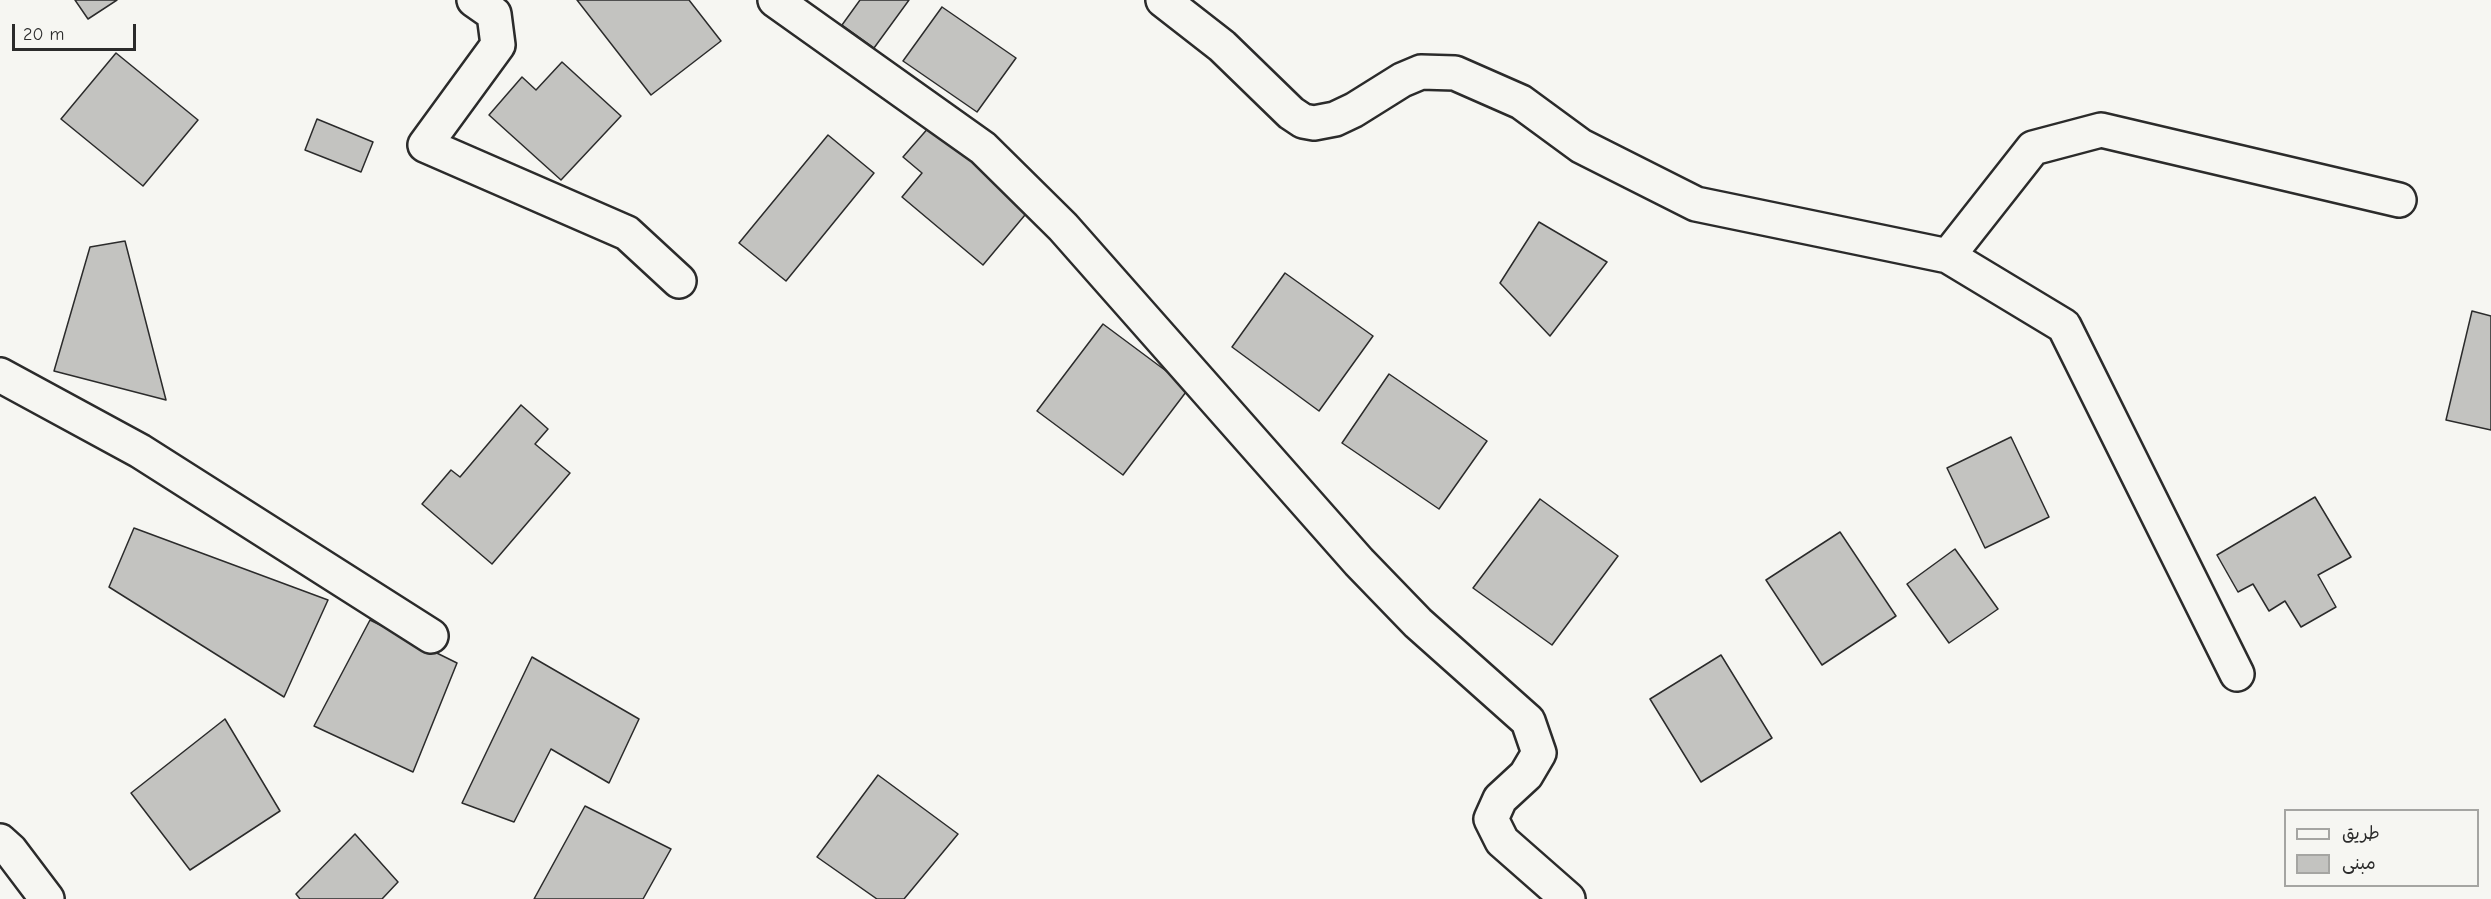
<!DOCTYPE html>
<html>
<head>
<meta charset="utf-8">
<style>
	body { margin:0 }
	#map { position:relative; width:2491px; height:899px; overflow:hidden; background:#f6f6f2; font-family:"Comic Neue","Playpen Sans Arabic",sans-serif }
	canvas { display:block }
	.legend { position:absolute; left:2284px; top:809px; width:195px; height:78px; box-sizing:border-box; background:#f6f6f2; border:2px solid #a5a5a2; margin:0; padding:8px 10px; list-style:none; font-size:18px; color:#2b2b2b }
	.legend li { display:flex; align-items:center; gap:12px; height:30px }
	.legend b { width:30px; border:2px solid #a5a5a2 }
	.scale { position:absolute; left:12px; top:24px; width:124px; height:27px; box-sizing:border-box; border:3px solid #2b2b2b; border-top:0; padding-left:8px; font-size:18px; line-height:21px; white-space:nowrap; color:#2b2b2b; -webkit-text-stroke:4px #f6f6f2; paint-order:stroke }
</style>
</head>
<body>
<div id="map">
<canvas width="2491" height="899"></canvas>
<ul class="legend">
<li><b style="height:8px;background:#f6f6f2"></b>طريق</li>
<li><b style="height:16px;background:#c3c3c0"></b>مبنى</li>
</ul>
<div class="scale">20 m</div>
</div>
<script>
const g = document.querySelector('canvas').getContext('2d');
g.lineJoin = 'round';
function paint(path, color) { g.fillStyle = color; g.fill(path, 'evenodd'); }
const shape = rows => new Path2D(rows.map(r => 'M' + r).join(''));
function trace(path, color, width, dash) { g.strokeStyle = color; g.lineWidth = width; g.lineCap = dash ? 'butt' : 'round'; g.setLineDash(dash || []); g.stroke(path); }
const building = shape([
	[75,0,117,0,88,19,75,0],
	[577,0,689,0,721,41,651,95,577,0],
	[860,0,909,0,874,48,842,25,860,0],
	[942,7,1016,58,977,112,903,61,942,7],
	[116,53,198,120,143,186,61,119,116,53],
	[562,62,621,116,561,180,489,115,522,77,536,90,562,62],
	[317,119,373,142,361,172,305,150,317,119],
	[930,126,1030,209,983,265,902,197,922,173,903,157,930,126],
	[828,135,874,173,786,281,739,243,828,135],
	[1539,222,1607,262,1550,336,1500,283,1539,222],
	[125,241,166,400,54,371,90,247,125,241],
	[1285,273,1373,336,1319,411,1232,347,1285,273],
	[2472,311,2491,316,2491,430,2446,420,2472,311],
	[1103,324,1189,388,1123,475,1037,411,1103,324],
	[1389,374,1487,441,1439,509,1342,443,1389,374],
	[521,405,548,429,535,444,570,473,492,564,422,504,451,470,460,477,521,405],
	[2011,437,2049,517,1985,548,1947,468,2011,437],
	[2315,497,2351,557,2318,575,2336,607,2301,627,2285,601,2269,611,2253,584,2238,592,2217,555,2315,497],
	[1540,499,1618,556,1552,645,1473,588,1540,499],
	[134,528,328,600,284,697,109,587,134,528],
	[1840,532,1896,616,1822,665,1766,580,1840,532],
	[1955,549,1998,609,1949,643,1907,584,1955,549],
	[370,620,457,663,413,772,314,726,370,620],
	[1721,655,1772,738,1701,782,1650,699,1721,655],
	[532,657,639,719,609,783,551,749,514,822,462,803,532,657],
	[225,719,280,811,190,870,131,793,225,719],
	[878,775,958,834,904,899,877,899,817,857,878,775],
	[585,806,671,849,643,899,534,899,585,806],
	[355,834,398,882,382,899,300,899,296,894,355,834]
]);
const minor = shape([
	[474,0,494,14,498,45,425,145,627,233,679,281],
	[775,0,983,148,1063,227,1359,562,1418,623,1528,721,1539,753,1526,775,1500,799,1491,819,1502,841,1568,899],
	[1163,0,1222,46,1291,113,1303,121,1314,123,1335,119,1354,110,1402,80,1421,72,1455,73,1521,102,1581,146,1696,204,1948,256,2064,326,2237,674],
	[1948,256,2033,148,2101,130,2399,200],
	[0,375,140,451,431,636],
	[0,841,10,850,47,899]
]);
paint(building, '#c3c3c0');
trace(building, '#2b2b2b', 1.5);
trace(minor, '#2b2b2b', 38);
trace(minor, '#f6f6f2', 33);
</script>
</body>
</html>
